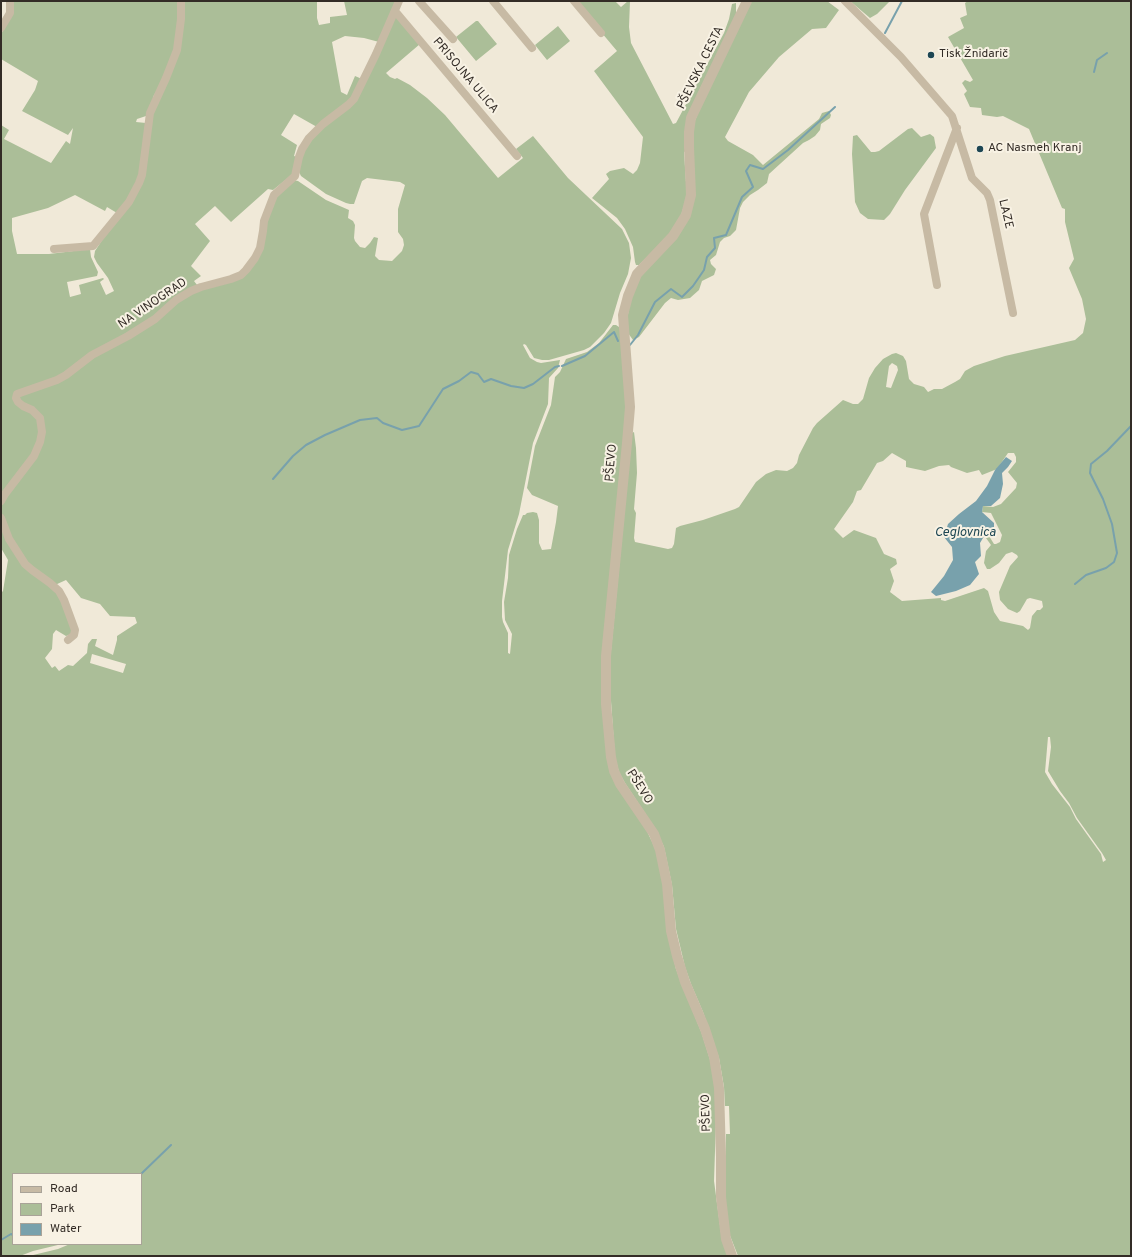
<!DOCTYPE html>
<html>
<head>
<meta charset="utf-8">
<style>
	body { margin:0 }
	#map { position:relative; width:1132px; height:1257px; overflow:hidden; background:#f0e9d8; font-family:Overpass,sans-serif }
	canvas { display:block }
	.frame { position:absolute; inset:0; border:2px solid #332c26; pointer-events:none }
	.legend { position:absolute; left:12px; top:1173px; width:130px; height:72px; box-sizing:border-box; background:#f8f2e4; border:1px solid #a9a398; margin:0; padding:5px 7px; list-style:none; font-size:12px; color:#332c26 }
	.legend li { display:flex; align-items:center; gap:8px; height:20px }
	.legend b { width:20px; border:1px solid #a9a398 }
</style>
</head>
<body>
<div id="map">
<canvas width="1132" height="1257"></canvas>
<div class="frame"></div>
<ul class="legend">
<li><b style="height:5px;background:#c7baa4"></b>Road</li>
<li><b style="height:11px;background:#abbe98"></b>Park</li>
<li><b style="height:11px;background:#78a1ac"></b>Water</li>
</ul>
</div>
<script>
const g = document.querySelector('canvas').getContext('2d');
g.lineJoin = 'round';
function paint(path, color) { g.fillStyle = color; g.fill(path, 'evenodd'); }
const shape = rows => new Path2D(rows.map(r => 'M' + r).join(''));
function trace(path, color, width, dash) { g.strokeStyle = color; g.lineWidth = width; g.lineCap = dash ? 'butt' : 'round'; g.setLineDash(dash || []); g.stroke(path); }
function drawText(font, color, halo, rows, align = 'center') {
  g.font = font + ' Overpass,sans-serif'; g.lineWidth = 4; g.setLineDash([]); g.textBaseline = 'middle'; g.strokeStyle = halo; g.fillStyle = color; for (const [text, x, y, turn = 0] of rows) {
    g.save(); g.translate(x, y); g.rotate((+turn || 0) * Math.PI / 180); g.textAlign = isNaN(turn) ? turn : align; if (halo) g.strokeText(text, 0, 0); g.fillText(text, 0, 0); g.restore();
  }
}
const green = shape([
	[12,1,317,1,317,18,319,25,330,23,330,17,347,15,344,1,397,1,379,42,364,38,345,36,332,42,341,92,347,95,355,76,362,79,352,98,317,127,294,114,281,135,297,145,294,156,297,157,293,173,288,178,273,190,268,189,231,222,215,206,195,224,210,241,191,266,201,276,194,281,201,290,232,282,243,277,253,265,263,248,267,222,272,205,277,196,281,190,293,180,298,181,326,200,349,210,348,218,353,221,355,225,354,238,355,241,360,247,365,248,370,243,374,237,378,238,375,256,379,260,392,261,402,251,404,245,403,239,398,232,398,209,405,185,400,182,367,178,362,181,354,204,350,204,346,203,326,194,301,176,299,172,300,161,304,150,310,140,324,125,351,104,357,97,395,16,397,16,420,44,386,73,390,77,395,79,397,78,410,85,427,98,445,115,498,178,523,158,516,149,533,136,568,178,622,229,629,243,631,258,628,274,620,293,611,323,604,333,590,347,584,350,549,360,542,360,534,358,526,345,524,344,523,345,530,358,537,362,541,363,560,360,558,368,549,378,548,404,533,443,519,514,508,550,502,601,502,617,503,622,508,633,508,653,510,654,512,634,505,620,504,602,508,578,509,555,517,529,523,515,525,515,527,513,533,512,537,513,539,520,539,543,542,550,551,549,556,522,558,506,532,495,527,488,535,446,551,405,555,377,560,372,566,359,587,352,599,343,613,325,616,325,619,327,621,331,625,368,626,409,625,429,603,651,604,718,606,749,611,773,616,784,643,823,656,850,662,877,668,934,676,969,702,1034,712,1066,715,1089,716,1121,714,1181,721,1233,729,1256,29,1256,58,1249,70,1244,141,1244,141,1174,13,1174,13,1244,62,1244,33,1251,20,1256,1,1256,1,593,3,591,8,560,1,548,1,533,4,530,12,547,24,565,57,592,71,621,73,630,73,632,69,635,66,636,56,630,53,634,52,649,45,658,52,668,55,666,59,671,68,665,73,666,87,653,88,644,92,639,97,639,95,646,113,655,117,640,117,636,137,623,135,617,110,616,100,604,81,598,66,580,55,585,32,569,21,556,11,538,1,512,1,507,4,498,29,467,37,453,42,442,44,428,42,419,39,419,40,433,39,442,33,455,1,497,1,125,9,130,4,139,51,163,66,141,70,144,73,128,68,135,22,111,35,90,38,81,1,59,1,34,13,13],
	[164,75,170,76,152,116,145,171,141,185,131,203,108,231,95,251,94,257,97,263,108,278,114,291,106,295,100,282,104,279,103,278,79,285,81,294,70,297,67,282,97,276,98,272,91,257,90,249,49,254,17,254,12,231,12,218,48,208,75,195,105,211,107,207,117,213,127,201,140,175,146,126,146,123,136,122,137,119,146,116,148,113,153,104,154,99,153,97,157,90,160,90],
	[92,654,126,664,123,673,90,663],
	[575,1,615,1,621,7,628,1,630,1,629,27,631,43,673,124,676,123,724,33,729,19,732,4,736,3,736,17,692,106,686,151,684,152,687,197,681,215,669,235,639,265,636,265,635,262,633,247,625,229,617,218,592,198,609,179,606,174,610,171,624,168,633,174,637,170,640,163,643,137,594,71,617,51],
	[742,1,827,1,839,10,826,28,812,29,779,57,749,92,725,137,728,141,753,155,763,165,819,119,822,113,829,111,831,115,830,118,821,124,820,130,815,136,809,140,803,143,769,174,767,183,758,190,750,195,743,202,740,208,736,230,730,236,724,238,720,242,716,255,710,260,711,264,716,269,714,275,702,281,699,290,690,298,678,300,671,298,665,303,639,337,633,340,628,333,628,314,630,302,640,276,686,223,694,123],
	[850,1,890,1,877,14,870,18],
	[968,1,1131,1,1131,1256,738,1256,729,1233,726,1211,725,1181,726,1134,730,1134,729,1106,725,1106,724,1087,719,1058,703,1012,691,984,685,967,676,929,672,885,664,847,656,830,625,783,619,772,615,757,611,701,610,661,632,433,634,432,636,448,637,473,634,509,636,513,634,538,635,542,668,549,672,548,674,544,676,528,680,526,703,520,735,509,739,507,756,482,766,474,776,470,787,471,793,468,797,463,799,455,813,428,817,423,843,400,853,404,858,404,863,399,869,378,875,368,883,359,892,354,896,353,903,356,906,361,909,379,914,384,924,387,928,392,934,389,942,389,955,382,960,379,965,371,974,366,1005,356,1075,340,1083,333,1086,319,1082,299,1069,268,1074,259,1065,222,1065,209,1062,208,1029,129,1003,116,997,117,982,115,981,108,970,107,964,94,967,91,962,83,965,80,970,82,973,80,948,37,964,28,960,18,967,15,965,3],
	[892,363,897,366,898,370,891,388,886,387,889,366],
	[892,453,906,461,906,467,925,471,939,466,949,465,951,467,967,473,979,470,982,475,997,469,1008,453,1014,453,1016,457,1016,462,1008,472,1017,483,1016,488,1001,504,993,507,983,506,982,512,991,513,1002,535,1000,542,996,544,994,544,989,536,986,538,991,545,986,551,984,563,987,569,990,569,999,563,1006,554,1012,552,1017,555,1018,557,1010,566,999,592,1000,600,1008,609,1017,613,1020,611,1027,599,1030,598,1042,601,1043,607,1040,610,1037,610,1032,616,1030,628,1028,630,1023,626,1000,621,994,612,988,591,984,588,945,601,941,600,941,598,902,601,890,592,894,581,890,569,897,564,896,559,884,554,876,538,854,530,843,538,834,529,853,502,857,491,861,490,877,463,883,461],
	[1048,737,1050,737,1051,747,1048,771,1060,791,1069,803,1077,818,1102,853,1106,860,1103,862,1101,854,1076,819,1070,807,1052,784,1045,772],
	[476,21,478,21,497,44,476,61,456,37],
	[558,26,570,41,547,60,535,45],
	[912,128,921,137,930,134,934,137,936,148,905,190,890,214,884,220,868,219,860,213,855,202,852,154,853,136,857,135,871,152,875,152,879,151,908,129]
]);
const water = shape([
	[1006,457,1012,461,1008,467,1002,473,1003,484,1000,498,991,506,983,506,982,512,994,523,994,530,986,533,980,543,981,556,975,562,979,574,970,585,956,591,936,596,931,592,944,576,953,560,952,547,944,537,948,524,959,514,976,501,987,486,995,470]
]);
const stream = shape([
	[885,33,902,1],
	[1094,72,1097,60,1107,53],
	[630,345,638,335,655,302,671,289,682,297,693,286,704,270,707,257,715,248,714,238,726,235,742,197,753,187,746,171,750,165,763,169,788,150,835,107],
	[562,366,585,356,614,332,618,341],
	[273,479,293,456,306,445,325,435,360,420,377,418,383,423,402,430,419,426,443,389,459,381,471,372,478,374,484,382,491,379,511,386,524,388,533,384,555,367,559,366],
	[1075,584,1086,575,1106,568,1114,562,1117,553,1112,524,1103,499,1090,473,1091,464,1107,451,1131,426],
	[141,1174,171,1145],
	[1,1240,11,1234,13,1235]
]);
const minor = shape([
	[419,1,453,39],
	[493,1,532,48],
	[574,1,601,33],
	[845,1,901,57,952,116,972,178,987,193,990,200,1013,313],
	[395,11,517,156],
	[1,28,10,13,10,1],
	[54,249,93,246,129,202,139,183,142,175,150,113,166,78,177,50,181,19,181,1],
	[937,285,924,214,957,128],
	[1,501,5,494,34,456,40,442,42,432,40,418,32,410,23,406,18,402,16,398,17,394,57,380,66,375,92,355,128,336,155,319,176,300,191,291,201,287,231,279,241,275,246,270,255,258,260,248,263,231,264,221,274,195,295,176,299,157,302,149,309,138,323,124,348,105,354,99,376,54,399,1],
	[1,518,9,539,25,564,32,570,50,583,59,591,64,600,75,630,74,635,68,640]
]);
const tertiary = shape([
	[732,1256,726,1239,721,1197,721,1157,719,1088,714,1057,705,1029,685,982,677,956,671,931,667,884,660,850,654,834,620,784,614,771,611,757,606,704,606,656,627,443,630,407,623,315,628,296,637,274,673,236,686,215,691,195,689,147,689,132,691,118,747,1]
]);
const markers = [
	[931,55,4,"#1d4653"],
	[980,149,4,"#1d4653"]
];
const poiNames = [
	["Tisk Žnidarič",939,55],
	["AC Nasmeh Kranj",988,149]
];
const streetNames = [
	["PŠEVSKA CESTA",701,68,-64],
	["PRISOJNA ULICA",465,76,50],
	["LAZE",1005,214,77],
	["NA VINOGRAD",153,304,-34],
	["PŠEVO",612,463,-85],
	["PŠEVO",639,787,58],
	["PŠEVO",707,1113,-92]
];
const waterNames = [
	["Ceglovnica",965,533]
];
paint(green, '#abbe98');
paint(water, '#78a1ac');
trace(stream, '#78a1ac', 2);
trace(minor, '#c7baa4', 8);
trace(tertiary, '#c7baa4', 10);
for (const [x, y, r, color] of markers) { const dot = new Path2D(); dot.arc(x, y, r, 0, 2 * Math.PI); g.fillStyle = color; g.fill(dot); trace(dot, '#f8f2e4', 1.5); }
drawText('12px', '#332c26', '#f8f2e4', poiNames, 'left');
drawText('12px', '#332c26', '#f8f2e4', streetNames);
drawText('italic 13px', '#1d4653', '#f8f2e4', waterNames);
</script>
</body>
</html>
